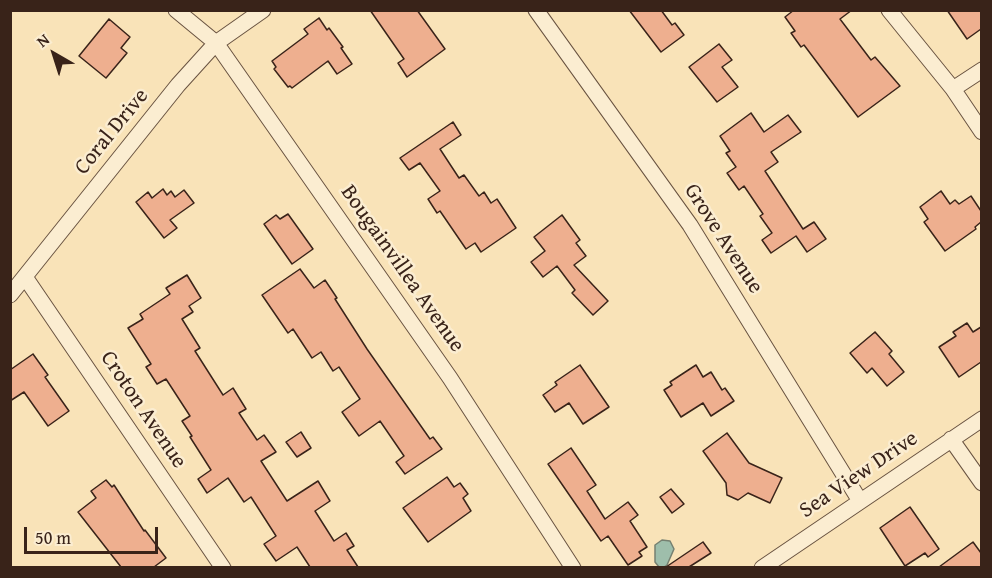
<!DOCTYPE html>
<html>
<head>
<meta charset="utf-8">
<style>
	body { margin:0 }
	#map { position:relative; width:992px; height:578px; overflow:hidden; background:#f9e3b8; font-family:"Gentium Book Plus",serif }
	canvas { display:block }
	.frame { position:absolute; inset:0; border:12px solid #392319; pointer-events:none }
	.north { position:absolute; left:24px; top:24px; width:60px; height:60px; -webkit-text-stroke:4px #fbedd1; paint-order:stroke; rotate:321deg; font-size:16px; font-weight:700; line-height:24px; text-align:center; color:#392319 }
	.north::after { content:''; display:block; margin:auto; width:21px; height:27px; background:#392319; clip-path:polygon(50% 0,100% 100%,50% 72%,0 100%) }
	.scale { position:absolute; left:24px; top:527px; width:134px; height:27px; box-sizing:border-box; border:3px solid #392319; border-top:0; padding-left:8px; font-size:18px; line-height:21px; white-space:nowrap; color:#392319; -webkit-text-stroke:4px #fbedd1; paint-order:stroke }
</style>
</head>
<body>
<div id="map">
<canvas width="992" height="578"></canvas>
<div class="frame"></div>
<div class="north">N</div>
<div class="scale">50 m</div>
</div>
<script>
const g = document.querySelector('canvas').getContext('2d');
g.lineJoin = 'round';
function paint(path, color) { g.fillStyle = color; g.fill(path, 'evenodd'); }
const shape = rows => new Path2D(rows.map(r => 'M' + r).join(''));
function trace(path, color, width, dash) { g.strokeStyle = color; g.lineWidth = width; g.lineCap = dash ? 'butt' : 'round'; g.setLineDash(dash || []); g.stroke(path); }
function drawText(font, color, halo, rows, align = 'center') {
  g.font = font + ' "Gentium Book Plus",serif'; g.lineWidth = 5; g.setLineDash([]); g.textBaseline = 'middle'; g.strokeStyle = halo; g.fillStyle = color; for (const [text, x, y, turn = 0] of rows) {
    g.save(); g.translate(x, y); g.rotate((+turn || 0) * Math.PI / 180); g.textAlign = isNaN(turn) ? turn : align; if (halo) g.strokeText(text, 0, 0); g.fillText(text, 0, 0); g.restore();
  }
}
const water = shape([
	[662,540,670,541,674,549,667,565,664,567,659,567,655,562,655,545,662,540]
]);
const building = shape([
	[370,10,417,10,445,49,407,77,398,63,404,59,370,10],
	[629,10,661,10,672,25,675,23,684,35,661,52,629,10],
	[794,10,852,10,840,19,871,60,875,57,900,86,858,117,804,45,801,47,791,33,795,31,785,17,794,10],
	[947,10,981,10,981,29,967,39,947,10],
	[319,18,327,30,329,28,343,47,341,48,352,64,337,74,328,61,292,88,290,86,288,87,274,69,276,67,272,61,308,34,304,29,319,18],
	[109,19,130,37,121,48,127,53,106,78,79,56,109,19],
	[719,44,732,60,722,67,738,87,717,102,689,67,719,44],
	[751,113,764,132,788,115,801,132,771,152,778,162,765,171,803,229,814,222,826,239,807,252,796,236,771,253,762,240,772,233,760,216,763,214,744,186,739,190,727,173,736,167,726,153,730,151,720,136,751,113],
	[453,122,461,135,440,149,459,178,464,175,479,196,484,192,491,203,497,199,516,228,481,252,475,243,466,249,440,211,437,213,428,199,440,191,420,163,409,170,400,158,453,122],
	[163,189,167,195,171,191,175,197,184,190,194,203,170,220,177,228,164,238,136,202,148,192,152,198,163,189],
	[941,191,950,204,955,200,959,204,971,196,981,211,981,222,975,227,976,229,945,251,924,222,928,219,920,207,941,191],
	[288,214,313,249,292,264,264,224,276,215,280,219,288,214],
	[562,215,580,240,576,243,586,256,574,265,608,301,593,315,572,293,575,290,557,266,543,277,531,262,545,251,534,237,562,215],
	[300,269,314,288,325,280,337,298,335,299,367,349,430,439,433,437,442,449,405,474,396,462,404,456,380,421,359,436,342,412,360,399,339,367,333,371,321,352,312,358,293,329,288,333,262,295,300,269],
	[187,275,201,298,189,306,193,312,182,319,200,348,195,351,223,395,233,388,246,409,239,413,257,440,264,435,276,452,261,461,287,501,318,481,330,501,315,511,334,541,346,533,354,546,347,550,358,567,310,567,297,547,276,561,264,544,276,536,251,497,244,502,228,478,207,493,198,479,211,470,190,437,192,436,182,421,190,416,166,379,157,384,146,367,151,364,128,328,143,319,140,314,170,294,166,288,187,275],
	[967,323,973,332,981,327,981,362,959,377,939,347,956,336,953,332,967,323],
	[875,332,892,351,889,354,904,372,887,386,872,368,867,373,850,353,875,332],
	[33,354,48,375,45,377,69,411,48,426,24,392,10,401,10,370,33,354],
	[580,365,609,407,583,424,569,403,555,412,543,395,557,385,555,382,580,365],
	[696,365,703,377,711,372,722,390,725,388,734,401,711,416,703,403,681,417,664,390,672,385,670,382,696,365],
	[301,432,311,448,297,457,286,442,301,432],
	[727,433,749,463,782,478,770,503,748,493,738,500,727,495,726,483,703,451,727,433],
	[571,448,596,485,587,491,605,519,628,502,638,515,630,521,647,547,639,552,642,556,628,565,608,536,601,541,548,464,571,448],
	[447,477,454,487,460,483,468,494,463,498,471,511,428,542,403,508,447,477],
	[106,480,112,487,114,485,144,531,145,530,166,558,154,567,121,567,78,512,96,498,91,491,106,480],
	[671,489,684,504,672,513,660,497,671,489],
	[910,507,939,549,928,557,925,553,905,566,880,528,910,507],
	[703,542,711,553,689,567,666,567,703,542],
	[973,542,981,553,981,567,939,567,973,542]
]);
const street = shape([
	[176,10,216,43,450,378,573,568],
	[536,10,690,225,860,501],
	[889,10,953,89,982,132],
	[953,89,982,70],
	[25,277,223,568],
	[10,295,178,85,216,43,263,10],
	[951,439,982,483],
	[762,568,982,419]
]);
const streetNames = [
	["Coral Drive",112,132,-51],
	["Grove Avenue",723,239,57],
	["Bougainvillea Avenue",402,269,55],
	["Croton Avenue",143,410,56],
	["Sea View Drive",859,475,-34]
];
paint(water, '#9ebeab');
trace(water, '#768071', 1.5);
paint(building, '#eeaf8f');
trace(building, '#392319', 1.5);
trace(street, '#695341', 17);
trace(street, '#fbedd1', 15);
drawText('22px', '#392319', '#fbedd1', streetNames);
</script>
</body>
</html>
